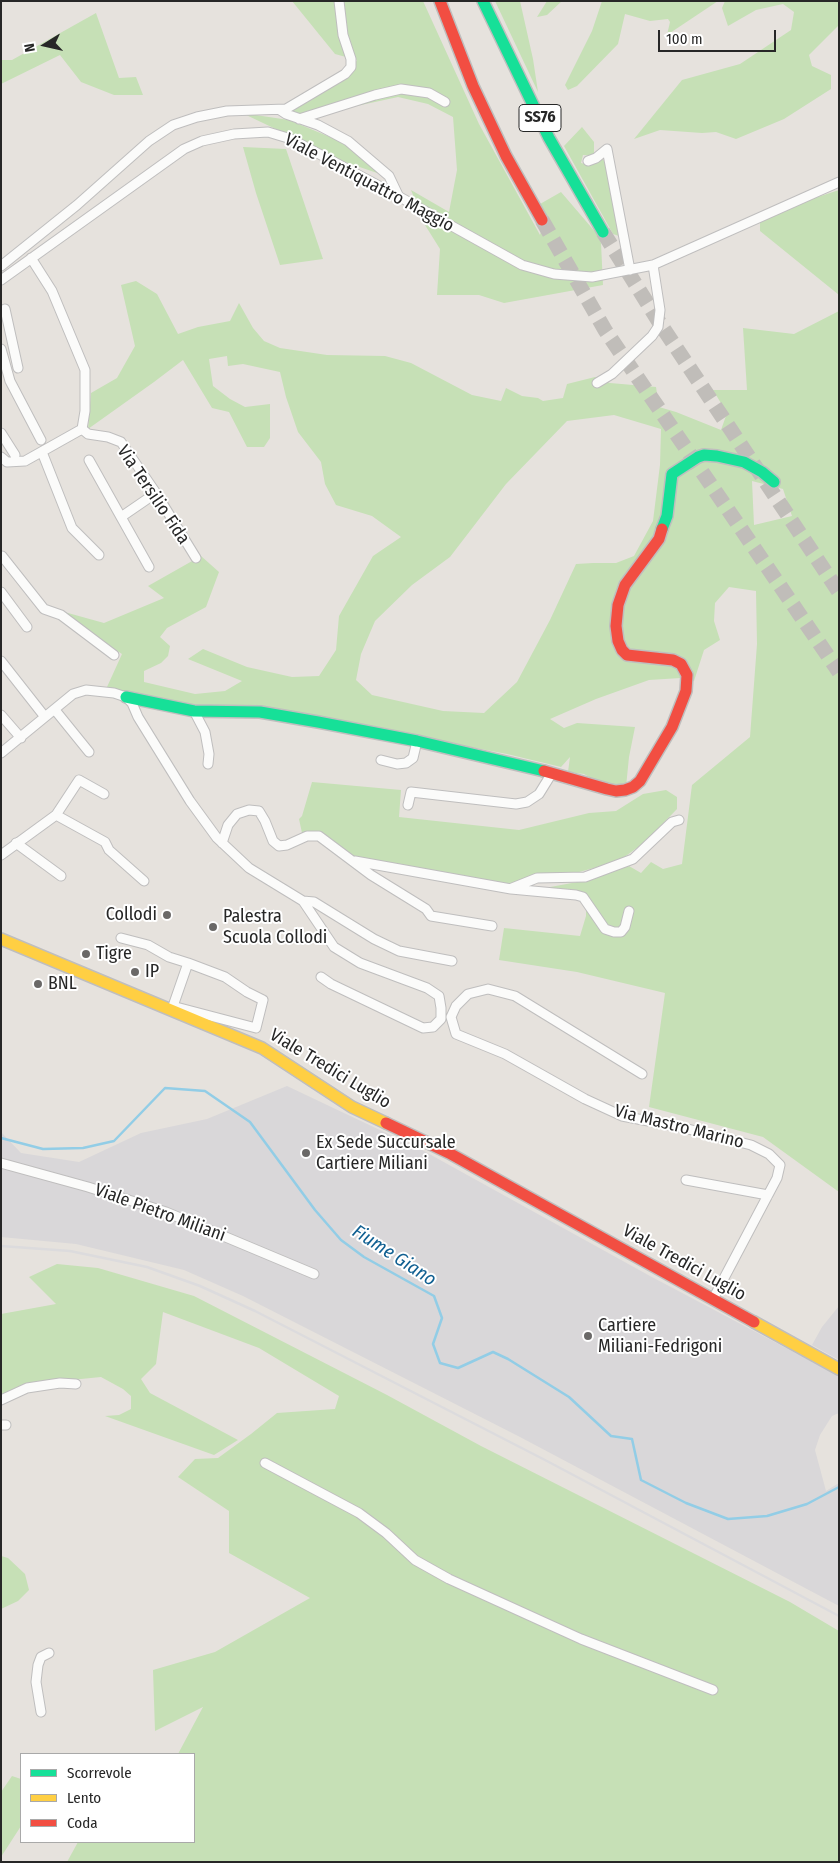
<!DOCTYPE html>
<html>
<head>
<meta charset="utf-8">
<style>
	body { margin:0 }
	#map { position:relative; width:840px; height:1863px; overflow:hidden; background:#e6e2dd; font-family:"Fira Sans Condensed",sans-serif }
	canvas { display:block }
	.frame { position:absolute; inset:0; border:2px solid #272727; pointer-events:none }
	.legend { position:absolute; left:20px; top:1753px; width:175px; height:90px; box-sizing:border-box; background:#fff; border:1px solid #a9a9a9; margin:0; padding:6px 9px; list-style:none; font-size:15px; color:#272727 }
	.legend li { display:flex; align-items:center; gap:10px; height:25px }
	.legend b { width:25px; border:1px solid #a9a9a9 }
	.north { position:absolute; left:20px; top:20px; width:50px; height:50px; -webkit-text-stroke:4px #fff; paint-order:stroke; rotate:260deg; font-size:14px; font-weight:700; line-height:20px; text-align:center; color:#272727 }
	.north::after { content:''; display:block; margin:auto; width:18px; height:22px; background:#272727; clip-path:polygon(50% 0,100% 100%,50% 72%,0 100%) }
	.scale { position:absolute; left:658px; top:30px; width:118px; height:22px; box-sizing:border-box; border:2px solid #272727; border-top:0; padding-left:6px; font-size:15px; line-height:18px; white-space:nowrap; color:#272727; -webkit-text-stroke:4px #fff; paint-order:stroke }
</style>
</head>
<body>
<div id="map">
<canvas width="840" height="1863"></canvas>
<div class="frame"></div>
<ul class="legend">
<li><b style="height:6px;background:#16e098"></b>Scorrevole</li>
<li><b style="height:6px;background:#ffcf43"></b>Lento</li>
<li><b style="height:6px;background:#f24e42"></b>Coda</li>
</ul>
<div class="north">N</div>
<div class="scale">100 m</div>
</div>
<script>
const g = document.querySelector('canvas').getContext('2d');
g.lineJoin = 'round';
function paint(path, color) { g.fillStyle = color; g.fill(path, 'evenodd'); }
const shape = rows => new Path2D(rows.map(r => 'M' + r).join(''));
function trace(path, color, width, dash) { g.strokeStyle = color; g.lineWidth = width; g.lineCap = dash ? 'butt' : 'round'; g.setLineDash(dash || []); g.stroke(path); }
function drawText(font, color, halo, rows, align = 'center') {
  g.font = font + ' "Fira Sans Condensed",sans-serif'; g.lineWidth = 4; g.setLineDash([]); g.textBaseline = 'middle'; g.strokeStyle = halo; g.fillStyle = color; for (const [text, x, y, turn = 0] of rows) {
    g.save(); g.translate(x, y); g.rotate((+turn || 0) * Math.PI / 180); g.textAlign = isNaN(turn) ? turn : align; if (halo) g.strokeText(text, 0, 0); g.fillText(text, 0, 0); g.restore();
  }
}
const industrial = shape([
	[287,1086,422,1150,650,1276,839,1376,839,1413,832,1416,820,1435,815,1450,826,1491,839,1483,839,1606,520,1437,243,1296,184,1270,76,1244,1,1237,1,1132,21,1153,79,1162,141,1133,207,1119],
	[839,1306,839,1360,812,1345,822,1327]
]);
const green = shape([
	[292,1,423,1,479,124,540,235,546,214,540,204,561,192,597,234,601,243,603,285,504,303,479,295,437,295,440,249,425,225,411,190,449,212,457,170,453,117,428,104,398,97,324,113,289,113,308,99,349,74,357,60,335,54],
	[495,1,520,1,533,59,538,92],
	[547,1,562,1,547,15,537,17],
	[602,1,718,1,667,35,670,22,668,19,650,21,625,14,618,44,577,86,568,90,565,85,592,31],
	[725,1,839,1,839,25,809,55,812,66,831,75,831,89,784,119,736,139,716,132,702,133,660,130,634,139,682,80,740,64,791,30,794,12,783,4,756,10,728,26,722,8],
	[96,13,119,78,136,77,143,95,114,95,81,82,60,55,1,84,1,60,12,60],
	[242,113,289,120,342,142,380,174,345,162],
	[582,127,594,142,594,156,583,155,581,163,590,165,600,158,608,163,619,236,613,234,564,146],
	[243,147,286,149,323,259,280,265,256,193],
	[839,190,839,295,760,231,760,216],
	[136,281,157,294,178,334,198,327,230,321,239,303,253,328,264,341,280,348,327,355,385,356,411,363,472,395,501,401,506,388,522,396,538,398,543,401,563,398,567,384,595,377,610,383,656,387,659,407,676,412,721,430,727,413,713,390,747,390,743,328,794,334,839,311,839,1192,763,1137,649,1107,665,993,577,972,499,960,504,928,580,936,586,916,586,895,568,889,545,888,588,880,629,866,641,873,651,862,663,869,682,864,692,785,750,737,757,644,756,591,729,587,715,603,714,621,720,640,704,650,694,681,681,678,649,680,596,699,550,719,564,728,577,723,635,727,629,757,626,787,599,783,584,774,568,772,570,757,561,767,507,754,339,722,198,708,107,687,122,654,50,608,104,623,164,598,148,586,201,556,219,572,206,607,167,628,160,637,170,646,168,656,161,663,144,671,144,682,195,694,225,691,242,681,188,659,203,649,247,667,292,677,319,676,336,650,339,616,373,556,401,537,372,516,336,505,325,484,321,462,298,432,286,397,280,372,243,364,228,366,227,356,209,359,213,386,230,399,245,407,270,404,270,438,264,447,247,447,229,412,212,408,183,360,154,382,88,429,91,393,117,378,135,346,121,285],
	[614,415,661,429,660,465,653,521,634,556,616,563,593,563,576,564,550,620,517,682,484,713,443,711,372,695,356,680,361,654,375,621,412,585,450,557,506,484,567,421],
	[752,481,783,489,792,516,754,525],
	[312,782,401,790,399,817,519,830,589,813,616,811,643,794,666,790,677,797,677,809,645,842,619,861,572,874,534,882,506,883,359,862,321,832,302,833,299,819,302,816],
	[57,1264,98,1268,194,1296,387,1395,481,1446,790,1602,839,1631,839,1862,67,1862,78,1842,194,1842,194,1754,178,1754,203,1707,155,1731,153,1670,215,1652,310,1598,229,1553,229,1511,178,1477,195,1459,218,1458,251,1434,277,1413,335,1409,339,1396,259,1348,163,1312,156,1364,141,1379,150,1393,238,1440,214,1455,105,1416,119,1415,131,1409,131,1396,123,1389,101,1377,41,1383,1,1397,1,1314,56,1304,29,1277],
	[1,1556,8,1558,25,1574,29,1590,18,1601,1,1609],
	[12,1776,21,1779,21,1826,1,1857,1,1792]
]);
const stream = shape([
	[1,1138,43,1149,83,1148,114,1141,165,1088,205,1091,250,1122,315,1210,341,1240,364,1257,434,1296,442,1318,433,1344,440,1363,458,1368,493,1352,508,1359,569,1397,611,1436,632,1439,641,1480,686,1503,728,1519,767,1516,807,1504,839,1487]
]);
const highwayTunnel = shape([
	[542,220,605,330,839,672],
	[603,232,659,322,839,592]
]);
const street = shape([
	[280,110,286,114,318,125,348,141,389,176,398,195],
	[299,119,375,95,401,89,429,93,445,102],
	[588,161,596,158,607,149,630,270],
	[31,258,52,291,85,370,85,411,82,429],
	[1,266,77,205,149,141,173,125,197,117,227,111,286,109,345,74,351,67,351,59,343,35,339,1],
	[1,280,184,149,202,141,234,134,268,132,291,139,398,196,522,265,554,274,592,277,653,265,839,182],
	[5,309,18,368],
	[1,349,10,381,41,440],
	[597,383,612,374,652,336,658,327,660,310,653,265],
	[82,429,88,434,108,437,121,442,156,493,196,558],
	[1,433,15,455],
	[42,452,72,528,99,555],
	[1,457,7,462,25,461,82,429],
	[89,460,149,567],
	[121,517,156,493],
	[1,557,2,556,44,609,61,615,114,655],
	[1,592,27,627],
	[1,661,45,717],
	[55,710,89,752],
	[194,711,205,732,209,754,208,764],
	[1,715,21,738],
	[1,753,73,694,86,690,114,693,126,697,132,703,138,717,190,801,217,838,249,868,303,901,334,947,360,963,427,988,439,996,441,1008,441,1019,433,1027,423,1028,331,984,321,977],
	[381,760,397,764,406,763,413,758,417,741],
	[408,805,411,792,516,804,527,802,539,794,552,773],
	[56,815,105,842,109,850,144,881],
	[16,843,61,876],
	[222,843,228,825,237,814,249,810,259,811,265,821,273,841,279,846,287,845,307,836,319,836,371,875,426,909,431,916,492,926],
	[1,855,56,815,79,780,104,794],
	[355,861,511,889,576,895,583,897,605,929,614,932,621,932,625,927,629,911],
	[512,888,537,878,585,877,633,859,672,822,679,820],
	[303,901,314,902,374,939,399,951,452,961],
	[121,938,148,945,169,957,188,963,172,1009],
	[176,1007,256,1028,263,1000,247,992,225,977,188,963],
	[451,1017,456,1034,505,1054,585,1099,622,1116,680,1127,751,1145,769,1154,780,1165,777,1178,713,1299],
	[451,1017,456,1006,468,994,488,989,515,996,642,1074],
	[1,1163,88,1187,166,1212,314,1274],
	[686,1180,768,1195],
	[1,1400,27,1388,60,1383,76,1384],
	[1,1425,6,1425],
	[265,1463,359,1513,386,1533,415,1560,449,1579,581,1639,713,1690],
	[41,1712,36,1682,38,1665,41,1657,49,1653]
]);
const fast = shape([
	[483,1,549,138,603,232],
	[662,529,667,516,672,474,698,457,704,455,717,456,744,462,762,472,774,482],
	[126,697,194,711,260,712,318,722,417,741,544,771]
]);
const slow = shape([
	[1,939,262,1048,352,1107,386,1123],
	[754,1322,839,1369]
]);
const jam = shape([
	[440,1,473,86,506,156,542,220],
	[544,771,607,789,616,791,625,790,633,787,640,781,672,727,686,691,687,675,681,664,673,660,627,655,622,650,618,641,616,626,618,605,625,585,659,539,662,529],
	[386,1123,449,1153,754,1322]
]);
const rail = shape([
	[1,1246,70,1251,147,1267,200,1286,255,1311,545,1460,839,1616]
]);
const markers = [
	[167,915,5,"#6a6867"],
	[213,927,5,"#6a6867"],
	[86,954,5,"#6a6867"],
	[135,972,5,"#6a6867"],
	[38,984,5,"#6a6867"],
	[306,1153,5,"#6a6867"],
	[588,1336,5,"#6a6867"]
];
const shields = [
	[540,118,42]
];
const shieldNames = [
	["SS76",540,118]
];
const streetNames = [
	["Viale Ventiquattro Maggio",369,183,28],
	["Via Tersilio Fida",153,495,56],
	["Viale Tredici Luglio",330,1069,31],
	["Via Mastro Marino",679,1127,14],
	["Viale Pietro Miliani",160,1213,20],
	["Viale Tredici Luglio",684,1263,29]
];
const poiNames = [
	["Collodi",157,915,"right"],
	["Palestra",223,917],
	["Scuola Collodi",223,938],
	["Tigre",96,954],
	["IP",145,972],
	["BNL",48,984],
	["Ex Sede Succursale",316,1143],
	["Cartiere Miliani",316,1164],
	["Cartiere",598,1326],
	["Miliani-Fedrigoni",598,1347]
];
const waterNames = [
	["Fiume Giano",394,1256,33]
];
paint(industrial, '#d9d7d9');
paint(green, '#c6e0b6');
trace(stream, '#92cde6', 2.5);
trace(highwayTunnel, '#c0bdb9', 15, [15, 8]);
trace(street, '#bfbebe', 11);
trace(fast, '#bfbebe', 14);
trace(slow, '#bfbebe', 14);
trace(jam, '#bfbebe', 14);
trace(street, '#fbfbfa', 9);
trace(fast, '#16e098', 11);
trace(slow, '#ffcf43', 11);
trace(jam, '#f24e42', 11);
trace(rail, '#dcdbdd', 2.5);
for (const [x, y, r, color] of markers) { const dot = new Path2D(); dot.arc(x, y, r, 0, 2 * Math.PI); g.fillStyle = color; g.fill(dot); trace(dot, '#fff', 2); }
for (const [x, y, w] of shields) { const box = new Path2D(); box.roundRect(x - w / 2, y - 13.5, w, 27, 4); g.fillStyle = '#fff'; g.fill(box); trace(box, '#272727', 1); }
drawText('bold 16px', '#272727', null, shieldNames);
drawText('18px', '#272727', '#fff', streetNames);
drawText('18px', '#272727', '#fff', poiNames, 'left');
drawText('italic 19px', '#116092', '#fff', waterNames);
</script>
</body>
</html>
